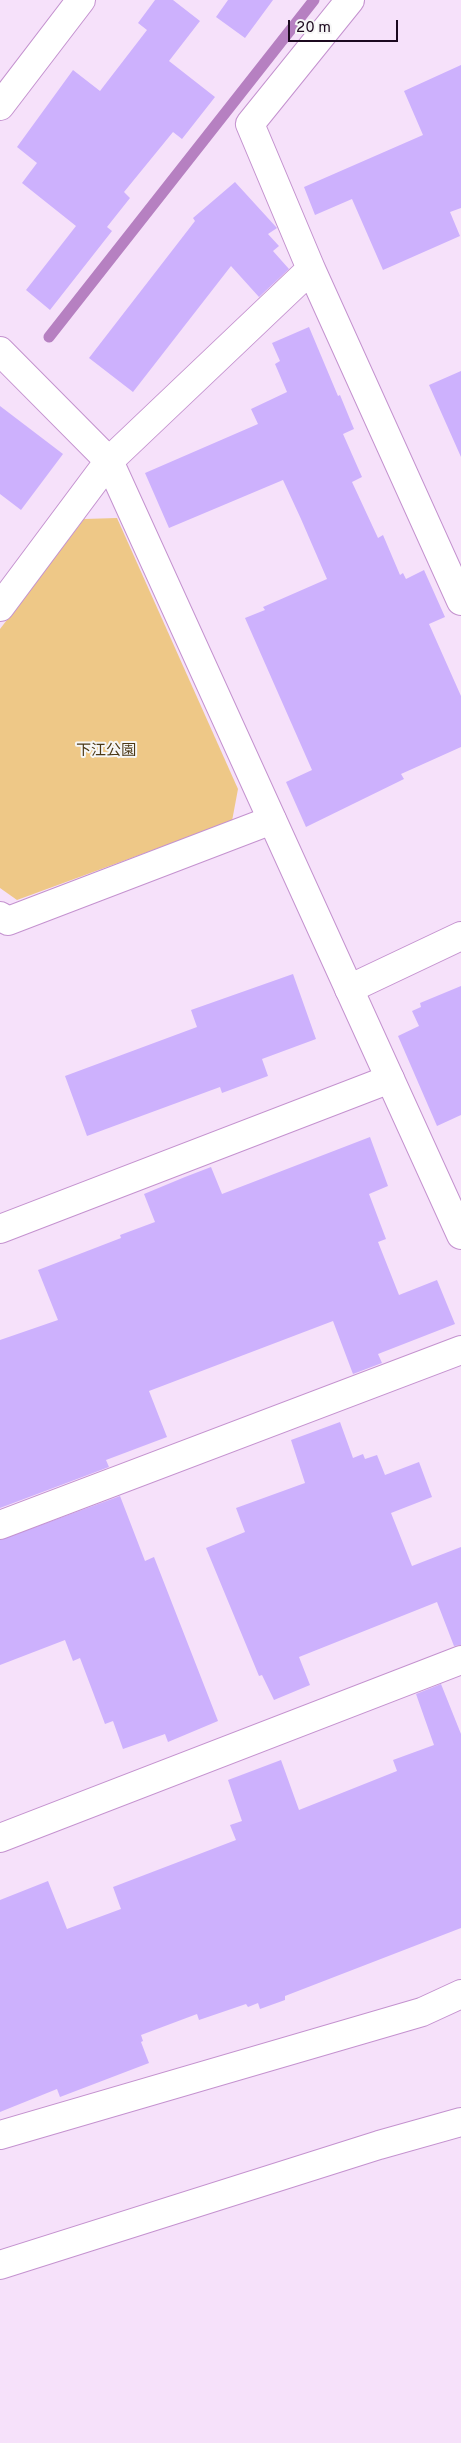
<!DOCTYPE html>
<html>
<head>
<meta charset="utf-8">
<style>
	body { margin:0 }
	#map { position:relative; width:461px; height:2443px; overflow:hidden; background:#f6e1fa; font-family:Overpass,sans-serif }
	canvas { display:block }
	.scale { position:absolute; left:288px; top:20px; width:110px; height:22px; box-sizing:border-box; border:2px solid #1c091f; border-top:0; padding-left:6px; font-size:15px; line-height:18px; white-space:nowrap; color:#1c091f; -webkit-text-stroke:4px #f6f6f6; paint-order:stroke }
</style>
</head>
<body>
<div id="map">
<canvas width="461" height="2443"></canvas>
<div class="scale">20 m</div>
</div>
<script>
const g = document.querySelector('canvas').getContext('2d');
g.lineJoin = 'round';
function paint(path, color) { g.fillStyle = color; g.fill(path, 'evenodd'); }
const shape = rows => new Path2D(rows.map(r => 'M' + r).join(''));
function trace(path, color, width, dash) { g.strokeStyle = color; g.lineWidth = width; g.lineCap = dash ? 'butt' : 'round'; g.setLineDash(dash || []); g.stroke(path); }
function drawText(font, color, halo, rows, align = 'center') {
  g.font = font + ' Overpass,"Noto Sans JP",sans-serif'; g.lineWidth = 4; g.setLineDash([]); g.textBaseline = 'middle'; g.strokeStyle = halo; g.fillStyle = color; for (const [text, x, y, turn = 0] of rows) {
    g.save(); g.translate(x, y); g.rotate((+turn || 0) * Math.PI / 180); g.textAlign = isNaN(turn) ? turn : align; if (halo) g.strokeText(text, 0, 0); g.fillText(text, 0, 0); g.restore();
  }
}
const green = shape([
	[117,518,238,789,232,821,17,900,0,888,0,629,84,519]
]);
const stream = shape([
	[49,337,314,0]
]);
const building = shape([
	[155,0,173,0,200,21,169,61,215,97,182,139,173,132,124,192,130,198,107,227,112,231,50,310,26,290,76,226,22,183,37,163,17,147,73,70,100,91,147,30,138,23],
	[228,0,273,0,245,38,216,17],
	[461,65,461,208,450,212,460,236,383,270,352,199,315,215,304,187,423,135,404,91],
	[235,182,277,228,268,234,279,246,273,251,289,269,259,297,231,266,133,392,89,358,195,221,193,218],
	[309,327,338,396,340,395,354,429,343,434,362,477,352,482,378,538,383,535,400,575,403,573,406,579,424,570,445,617,429,624,461,696,461,747,401,774,404,779,306,827,286,782,312,770,245,618,265,610,263,607,327,579,301,519,283,480,169,528,145,473,258,424,251,409,287,392,275,364,280,361,272,343],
	[461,371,461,457,429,385],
	[0,406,63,454,21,510,0,494],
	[293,974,316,1039,262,1059,268,1076,222,1093,220,1087,87,1136,65,1076,197,1027,191,1010],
	[461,986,461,1115,437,1126,398,1036,419,1026,412,1011,421,1007,420,1003],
	[370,1137,388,1186,369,1194,386,1239,378,1242,399,1295,437,1280,455,1324,378,1354,382,1363,353,1374,333,1321,149,1391,167,1437,106,1460,109,1467,0,1508,0,1340,58,1320,38,1270,121,1238,120,1235,155,1222,144,1194,185,1177,211,1167,222,1194],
	[340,1422,353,1458,363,1454,365,1459,377,1455,385,1475,419,1462,432,1497,391,1513,412,1566,461,1547,461,1645,454,1646,437,1602,299,1657,310,1685,274,1700,262,1675,259,1676,206,1548,245,1532,236,1508,305,1483,291,1440],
	[120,1496,145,1561,154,1557,218,1721,168,1742,165,1734,123,1749,113,1721,105,1724,80,1658,73,1661,65,1640,0,1665,0,1540],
	[441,1684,461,1734,461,1928,285,1996,285,2000,260,2009,258,2003,248,2007,246,2004,199,2020,197,2014,141,2035,143,2041,141,2042,149,2063,60,2097,57,2089,0,2112,0,1900,48,1881,67,1929,121,1909,113,1887,236,1840,230,1825,242,1821,228,1780,281,1760,299,1810,397,1771,393,1760,434,1745,416,1694]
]);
const street = shape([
	[350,0,250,124,311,269,461,601],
	[0,607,109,461,311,269],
	[0,916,8,921,272,820],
	[349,989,461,936],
	[0,1229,390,1079],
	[0,1525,461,1350],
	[0,1838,461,1660],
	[0,2135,422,2012,461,1994],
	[0,2265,379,2145,461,2122]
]);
const secondary = shape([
	[0,106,81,0],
	[0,351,109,461,461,1235]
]);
const parkNames = [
	["下江公園",106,752]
];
paint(green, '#eec887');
trace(stream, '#b680c1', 11);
paint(building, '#cdb1fd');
trace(street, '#c492cf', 30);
trace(secondary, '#c492cf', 30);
trace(street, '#fff', 28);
trace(secondary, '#fff', 28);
drawText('15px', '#4b3816', '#f6f6f6', parkNames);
</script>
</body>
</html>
